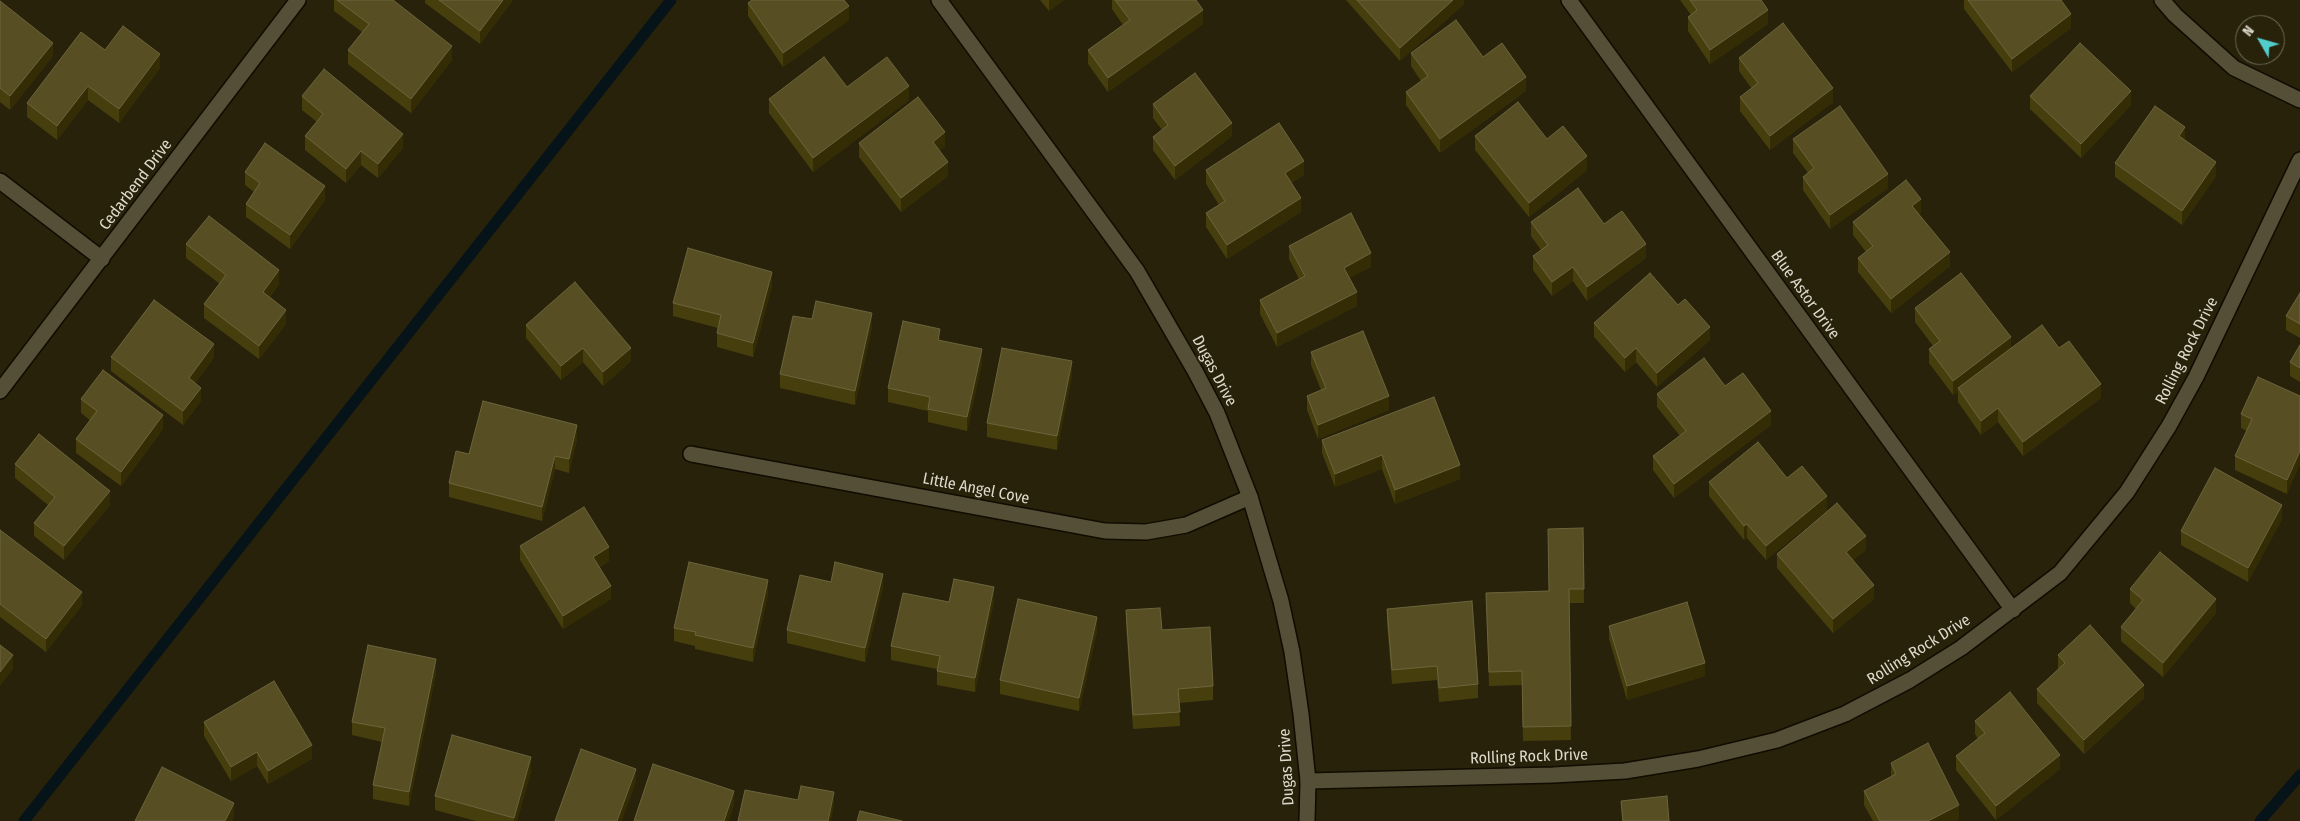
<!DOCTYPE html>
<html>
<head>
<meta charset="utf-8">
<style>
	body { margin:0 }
	#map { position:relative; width:2300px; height:821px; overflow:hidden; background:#28220b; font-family:"Fira Sans Condensed",sans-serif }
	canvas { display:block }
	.north { position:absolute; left:2235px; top:15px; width:50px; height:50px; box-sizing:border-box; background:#28220b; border:1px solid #706c58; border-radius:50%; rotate:308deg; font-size:14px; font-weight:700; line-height:20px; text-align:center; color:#dddacc }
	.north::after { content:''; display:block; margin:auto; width:18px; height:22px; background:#52cdcc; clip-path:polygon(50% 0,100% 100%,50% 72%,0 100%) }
</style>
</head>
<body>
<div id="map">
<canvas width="2300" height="821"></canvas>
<div class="north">N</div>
</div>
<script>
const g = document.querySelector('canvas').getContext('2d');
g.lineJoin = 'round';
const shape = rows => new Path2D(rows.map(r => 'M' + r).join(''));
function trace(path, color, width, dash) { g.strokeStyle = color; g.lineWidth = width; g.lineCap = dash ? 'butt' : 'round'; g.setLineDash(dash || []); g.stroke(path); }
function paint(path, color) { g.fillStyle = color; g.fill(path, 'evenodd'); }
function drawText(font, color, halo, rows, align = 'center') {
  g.font = font + ' "Fira Sans Condensed",sans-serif'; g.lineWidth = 4.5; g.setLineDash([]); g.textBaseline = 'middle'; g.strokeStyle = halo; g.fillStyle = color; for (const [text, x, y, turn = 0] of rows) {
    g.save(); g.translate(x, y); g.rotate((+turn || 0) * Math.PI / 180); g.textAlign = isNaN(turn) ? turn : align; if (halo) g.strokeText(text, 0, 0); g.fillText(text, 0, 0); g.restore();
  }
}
const stream = shape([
	[24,821,671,0],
	[2260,821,2300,775]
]);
const street = shape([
	[1569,0,2013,610],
	[2162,0,2175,15,2234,68,2300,100],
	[0,181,102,259],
	[0,391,298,0],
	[691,454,1105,531,1146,532,1186,525,1250,497],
	[1308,781,1553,775,1625,771,1698,759,1777,740,1845,714,1910,680,1961,648,2060,573,2127,492,2169,426,2196,377,2300,160]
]);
const secondary = shape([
	[939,0,1137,271,1195,371,1217,413,1250,497,1281,601,1292,652,1301,714,1308,781,1307,821]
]);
const wall = shape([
	[334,0,393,0,452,60,411,113,348,64,348,50,362,32,334,11],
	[425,0,513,0,480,44,425,3],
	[1040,0,1064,0,1049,11],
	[1112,0,1196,0,1203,24,1108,92,1088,64,1088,50,1123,25,1112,9],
	[1346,0,1464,0,1464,4,1400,61],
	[1680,0,1761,0,1768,24,1710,64,1688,31,1688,17,1691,15],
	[1964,0,2061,0,2071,28,2012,72,1964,9],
	[0,1,53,56,10,110,0,102],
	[748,3,849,20,783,67,748,16],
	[105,50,160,68,119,123,88,100,57,140,27,117,27,103],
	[1411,53,1483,57,1526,91,1440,153,1406,105,1406,92,1421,81,1411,66],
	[1739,58,1833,102,1770,150,1740,111,1740,97,1752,89,1739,71],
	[847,87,909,100,813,172,769,113,769,99],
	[302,96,403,148,378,178,361,165,346,183,305,150,305,136,317,122,302,110],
	[2030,96,2131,105,2081,158,2030,109],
	[1153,104,1232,136,1175,180,1153,150,1153,137,1162,130,1153,118],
	[1475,136,1547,139,1587,170,1529,217,1475,150],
	[1793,139,1888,188,1830,229,1803,190,1803,177,1808,173,1793,153],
	[2185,141,2216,176,2182,225,2115,177,2115,163],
	[859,143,945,146,939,151,948,176,901,212,859,157],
	[1206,170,1304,175,1291,183,1301,212,1227,259,1206,227,1206,213,1219,205,1206,184],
	[245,172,325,200,290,249,246,217,246,204,254,192,245,185],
	[1921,213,1919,214,1950,266,1891,313,1858,272,1858,258,1866,252,1853,235,1853,222],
	[1531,222,1604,224,1646,258,1587,301,1573,281,1552,296,1533,270,1533,256,1541,250,1531,236],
	[186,244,279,284,270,297,286,324,259,359,204,318,204,304,220,284,186,258],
	[1289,246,1371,267,1349,278,1357,306,1277,347,1260,314,1260,300,1299,279,1289,259],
	[772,286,753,357,717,347,717,333,718,328,673,316,673,303],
	[2300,293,2300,338,2286,330,2286,316],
	[1915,308,2011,349,2059,348,2101,398,2023,456,1998,422,1981,435,1958,402,1958,392,1953,395,1929,363,1929,349,1933,346,1915,322],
	[812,319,872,327,855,405,780,388,780,374],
	[1594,323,1710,340,1657,387,1636,362,1625,372,1594,337],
	[526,325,631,361,603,386,583,362,561,380,526,338],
	[940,340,982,363,967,431,928,422,928,411,888,402,888,388],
	[2300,345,2300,382,2290,376,2290,362],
	[1311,352,1389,410,1318,439,1307,410,1307,396,1321,390,1311,365],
	[111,357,214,358,195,383,201,401,183,425,111,371],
	[1072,375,1057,450,987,437,987,423],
	[1725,386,1771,425,1674,498,1653,470,1653,456,1680,436,1657,407,1657,394],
	[2300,396,2287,494,2235,470,2235,456,2247,431,2241,428,2241,414],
	[1434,397,1460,479,1395,504,1382,469,1335,487,1322,453,1322,440],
	[81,399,163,429,121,486,76,453,76,439,90,420,81,413],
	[577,439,569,473,555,469,542,521,449,497,449,483,469,454],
	[15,464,110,505,64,560,34,536,34,523,48,505,15,478],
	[1787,478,1827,510,1766,560,1747,538,1744,540,1709,496,1709,482],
	[2282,519,2248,582,2181,545,2181,531],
	[1583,528,1584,603,1569,603,1571,740,1523,741,1522,685,1489,686,1486,593,1549,591],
	[0,530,82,605,46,652,0,617],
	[520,546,609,561,600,567,611,599,563,629,520,560],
	[1866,550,1853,560,1874,599,1833,633,1777,568,1777,554],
	[831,582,883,587,865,662,787,643,787,630],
	[2130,589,2216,613,2163,677,2121,641,2121,627,2136,609,2130,603],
	[768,594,753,662,695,649,695,646,674,641,674,628],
	[994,601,975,692,937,685,937,669,891,660,891,646,949,602],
	[1387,609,1478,684,1478,698,1439,702,1437,680,1392,684,1387,623],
	[1126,610,1162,630,1213,686,1213,700,1179,703,1180,726,1133,729,1126,624],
	[1609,626,1705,676,1627,700,1609,639],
	[1097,631,1079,711,1000,694,1000,680],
	[2058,655,2144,698,2084,754,2037,703,2037,689,2058,670],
	[436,673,409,806,373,799,373,785,382,742,352,735,352,722],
	[1975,721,2060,769,1996,820,1956,770,1956,756,1978,739,1975,734],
	[204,722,312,759,268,784,257,766,231,781,204,736],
	[1891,763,1959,819,1955,821,1873,821,1864,805,1864,791,1891,777],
	[531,771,517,821,476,821,435,810,435,796],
	[1621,801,1669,821,1622,821]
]);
const shadedWall = shape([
	[503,0,513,0,480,44,480,31],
	[1049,0,1064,0,1049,11],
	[1453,0,1464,0,1464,4,1400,61,1400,48],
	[849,6,849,20,783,67,783,53],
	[1203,10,1203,24,1108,92,1108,78],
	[1768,10,1768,24,1710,64,1710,50],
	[2071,14,2071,28,2012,72,2012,59],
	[53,43,53,56,10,110,10,96],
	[452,46,452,60,411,113,411,99],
	[160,54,160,68,119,123,119,109],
	[1526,77,1526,91,1440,153,1440,139],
	[88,86,88,100,57,140,57,126],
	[909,86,909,100,813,172,813,158],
	[1833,88,1833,102,1770,150,1770,136],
	[2131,91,2131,105,2081,158,2081,144],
	[1232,123,1232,136,1175,180,1175,166],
	[2185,127,2185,141,2179,136],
	[945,132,945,146,933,156,933,142],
	[403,134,403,148,378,178,378,164],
	[361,151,361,165,346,183,346,169],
	[1587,156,1587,170,1529,217,1529,203],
	[1304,161,1304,175,1285,187,1285,173],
	[948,162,948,176,901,212,901,198],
	[2216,162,2216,176,2182,225,2182,211],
	[1888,174,1888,188,1830,229,1830,215],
	[325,186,325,200,290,249,290,235],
	[1301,198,1301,212,1227,259,1227,245],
	[1921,199,1921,213,1912,220,1912,206],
	[1646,244,1646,258,1587,301,1587,287],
	[1950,252,1950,266,1891,313,1891,299],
	[1371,253,1371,267,1344,281,1344,268],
	[1573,267,1573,281,1552,296,1552,282],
	[279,270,279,284,263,306,263,292],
	[772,272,772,286,753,357,753,343],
	[1357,292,1357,306,1277,347,1277,333],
	[286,310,286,324,259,359,259,346],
	[872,313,872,327,855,405,855,391],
	[1710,327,1710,340,1657,387,1657,373],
	[940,329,940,343,938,340],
	[2011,337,2011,350,1958,388,1958,392,1953,395,1953,381],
	[214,344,214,358,189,392,189,378],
	[583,348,583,362,561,380,561,366],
	[631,348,631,361,603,386,603,372],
	[1636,348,1636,362,1625,372,1625,358],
	[982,349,982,363,967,431,967,417],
	[1072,361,1072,375,1057,450,1057,436],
	[2101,384,2101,398,2023,456,2023,442],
	[201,388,201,401,183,425,183,411],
	[1389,396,1389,410,1318,439,1318,425],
	[1998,408,1998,422,1981,435,1981,421],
	[1771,411,1771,425,1674,498,1674,484],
	[163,415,163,429,121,486,121,472],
	[577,425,577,439,569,473,569,459],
	[2300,451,2300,465,2287,494,2287,480],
	[1382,455,1382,469,1335,487,1335,474],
	[555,456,555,469,542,521,542,507],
	[1460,465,1460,479,1395,504,1395,490],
	[110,491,110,505,64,560,64,546],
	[1827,496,1827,510,1766,560,1766,546],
	[2282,505,2282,519,2248,582,2248,568],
	[1747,524,1747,538,1744,540,1744,526],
	[1866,536,1866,550,1846,566,1846,552],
	[609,547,609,561,593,571,593,557],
	[883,574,883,587,865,662,865,648],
	[768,580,768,594,753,662,753,648],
	[1874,585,1874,599,1833,633,1833,619],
	[611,586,611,599,563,629,563,616],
	[994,587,994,601,975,692,975,678],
	[82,592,82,605,46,652,46,639],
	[2216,599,2216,613,2163,677,2163,663],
	[1097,617,1097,631,1079,711,1079,698],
	[13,655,13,669,0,686,0,672],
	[436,659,436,673,409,806,409,792],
	[1705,663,1705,676,1627,700,1627,686],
	[2144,685,2144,698,2084,754,2084,740],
	[312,745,312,759,268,784,268,771],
	[257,752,257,766,231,781,231,767],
	[2060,755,2060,769,1996,820,1996,806],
	[531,757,531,771,517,821,514,821,514,818],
	[636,769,636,782,622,821,617,821],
	[734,791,734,805,729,821,724,821],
	[834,792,834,806,831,821,828,821],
	[234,803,234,817,232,821,225,821],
	[1959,805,1959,819,1955,821,1928,821]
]);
const building = shape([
	[337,0,393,0,452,46,411,99,348,50,369,24,337,0],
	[439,0,503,0,480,31,439,0],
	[752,0,844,0,849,6,783,53,748,3,752,0],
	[1115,0,1196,0,1203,10,1108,78,1088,50,1130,20,1115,0],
	[1357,0,1453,0,1400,48,1357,0],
	[1690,0,1761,0,1768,10,1710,50,1688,17,1697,10,1690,0],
	[1968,0,2061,0,2071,14,2012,59,1968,0],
	[0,1,53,43,10,96,0,88,0,1],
	[1456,20,1483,57,1502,43,1526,77,1440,139,1406,92,1428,76,1411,53,1456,20],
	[1783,23,1833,88,1770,136,1740,97,1758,83,1739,58,1783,23],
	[123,26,160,54,119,109,88,86,57,126,27,103,81,32,105,50,123,26],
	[2080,43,2131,91,2081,144,2030,96,2080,43],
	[824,57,847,87,887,57,909,86,813,158,769,99,824,57],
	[324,69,403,134,378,164,361,151,346,169,305,136,323,114,302,96,324,69],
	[1195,73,1232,123,1175,166,1153,137,1168,125,1153,104,1195,73],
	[918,97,945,132,933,142,948,162,901,198,859,143,918,97],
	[1518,102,1547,139,1563,126,1587,156,1529,203,1475,136,1518,102],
	[1840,106,1888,174,1830,215,1803,177,1814,168,1793,139,1840,106],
	[2155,106,2185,127,2179,136,2216,162,2182,211,2115,163,2155,106],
	[1279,123,1304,161,1285,173,1301,198,1227,245,1206,213,1225,201,1206,170,1279,123],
	[265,143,325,186,290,235,246,204,260,183,245,172,265,143],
	[1906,180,1921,199,1912,206,1950,252,1891,299,1858,258,1873,246,1853,222,1906,180],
	[1578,188,1604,224,1622,211,1646,244,1587,287,1573,267,1552,282,1533,256,1548,245,1531,222,1578,188],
	[1351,213,1371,253,1344,268,1357,292,1277,333,1260,300,1305,276,1289,246,1351,213],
	[209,216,279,270,263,292,286,310,259,346,204,304,226,275,186,244,209,216],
	[688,248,772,272,753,343,717,333,721,315,673,303,688,248],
	[1650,273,1678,305,1685,299,1710,327,1657,373,1636,348,1625,358,1594,323,1650,273],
	[1961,273,2011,337,1953,381,1929,349,1940,341,1915,308,1961,273],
	[575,282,631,348,603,372,583,348,561,366,526,325,575,282],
	[2300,293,2300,324,2286,316,2300,293],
	[154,300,214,344,189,378,201,388,183,411,111,357,154,300],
	[816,301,872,313,855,391,780,374,793,316,812,319,816,301],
	[903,321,940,329,938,340,982,349,967,417,928,409,930,397,888,388,903,321],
	[2042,325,2059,348,2069,341,2101,384,2023,442,1998,408,1981,421,1958,388,2042,325],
	[1363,331,1389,396,1318,425,1307,396,1326,388,1311,352,1363,331],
	[2300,345,2300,368,2290,362,2300,345],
	[1002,348,1072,361,1057,436,987,423,1002,348],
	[1704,358,1725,386,1743,373,1771,411,1674,484,1653,456,1686,431,1657,394,1704,358],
	[103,370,163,415,121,472,76,439,97,411,81,399,103,370],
	[2258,377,2300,396,2300,451,2287,480,2235,456,2252,419,2241,414,2258,377],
	[1434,397,1460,465,1395,490,1382,455,1335,474,1322,440,1434,397],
	[483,401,577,425,569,459,555,456,542,507,449,483,456,451,469,454,483,401],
	[39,434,110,491,64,546,34,523,55,497,15,464,39,434],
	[1758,442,1787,478,1802,466,1827,496,1766,546,1747,524,1744,526,1709,482,1758,442],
	[2215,468,2282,505,2248,568,2181,531,2215,468],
	[1837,503,1866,536,1846,552,1874,585,1833,619,1777,554,1837,503],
	[584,507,609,547,593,557,611,586,563,616,520,546,584,507],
	[1583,528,1584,589,1569,589,1571,726,1523,727,1522,671,1489,672,1486,593,1549,591,1548,529,1583,528],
	[0,530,82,592,46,639,0,604,0,530],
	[2160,552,2216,599,2163,663,2121,627,2143,600,2130,589,2160,552],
	[689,562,768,580,753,648,695,635,696,632,674,628,689,562],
	[835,562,883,574,865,648,787,630,800,575,831,582,835,562],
	[954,579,994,587,975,678,937,671,940,656,891,646,903,593,949,602,954,579],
	[1018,599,1097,617,1079,698,1000,680,1018,599],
	[1472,601,1478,684,1439,688,1437,666,1392,670,1387,609,1472,601],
	[1687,602,1705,663,1627,686,1609,626,1687,602],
	[1160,608,1162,630,1210,627,1213,686,1178,689,1180,712,1133,715,1126,610,1160,608],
	[2090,625,2144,685,2084,740,2037,689,2065,663,2058,655,2090,625],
	[0,645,13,655,0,672,0,645],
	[368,645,436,659,409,792,373,785,385,728,352,722,368,645],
	[274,681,312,745,268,771,257,752,231,767,204,722,274,681],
	[2010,692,2060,755,1996,806,1956,756,1985,733,1975,721,2010,692],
	[452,735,531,757,514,818,435,796,452,735],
	[1928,743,1959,805,1928,821,1880,821,1864,791,1896,774,1891,763,1928,743],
	[581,749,636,769,617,821,555,821,581,749],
	[653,764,734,791,724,821,634,821,653,764],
	[162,767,234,803,225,821,135,821,162,767],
	[801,786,834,792,828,821,738,821,745,790,798,800,801,786],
	[1667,796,1669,821,1623,821,1621,801,1667,796],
	[860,811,902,821,857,821,860,811]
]);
const streetNames = [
	["Cedarbend Drive",136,185,-53],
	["Blue Astor Drive",1805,295,54],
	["Rolling Rock Drive",2187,351,-63],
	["Dugas Drive",1214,371,62],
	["Little Angel Cove",976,489,11],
	["Rolling Rock Drive",1919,650,-32],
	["Rolling Rock Drive",1529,757,-2],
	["Dugas Drive",1287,767,-93]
];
trace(stream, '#061419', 11);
trace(street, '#110b00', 18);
trace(secondary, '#110b00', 18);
trace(street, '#544f36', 15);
trace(secondary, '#544f36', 15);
paint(wall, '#473e0e');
paint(shadedWall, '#342c04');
paint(building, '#574f23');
trace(building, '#6c643d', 1);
drawText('16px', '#dddacc', '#28220b', streetNames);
</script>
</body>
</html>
